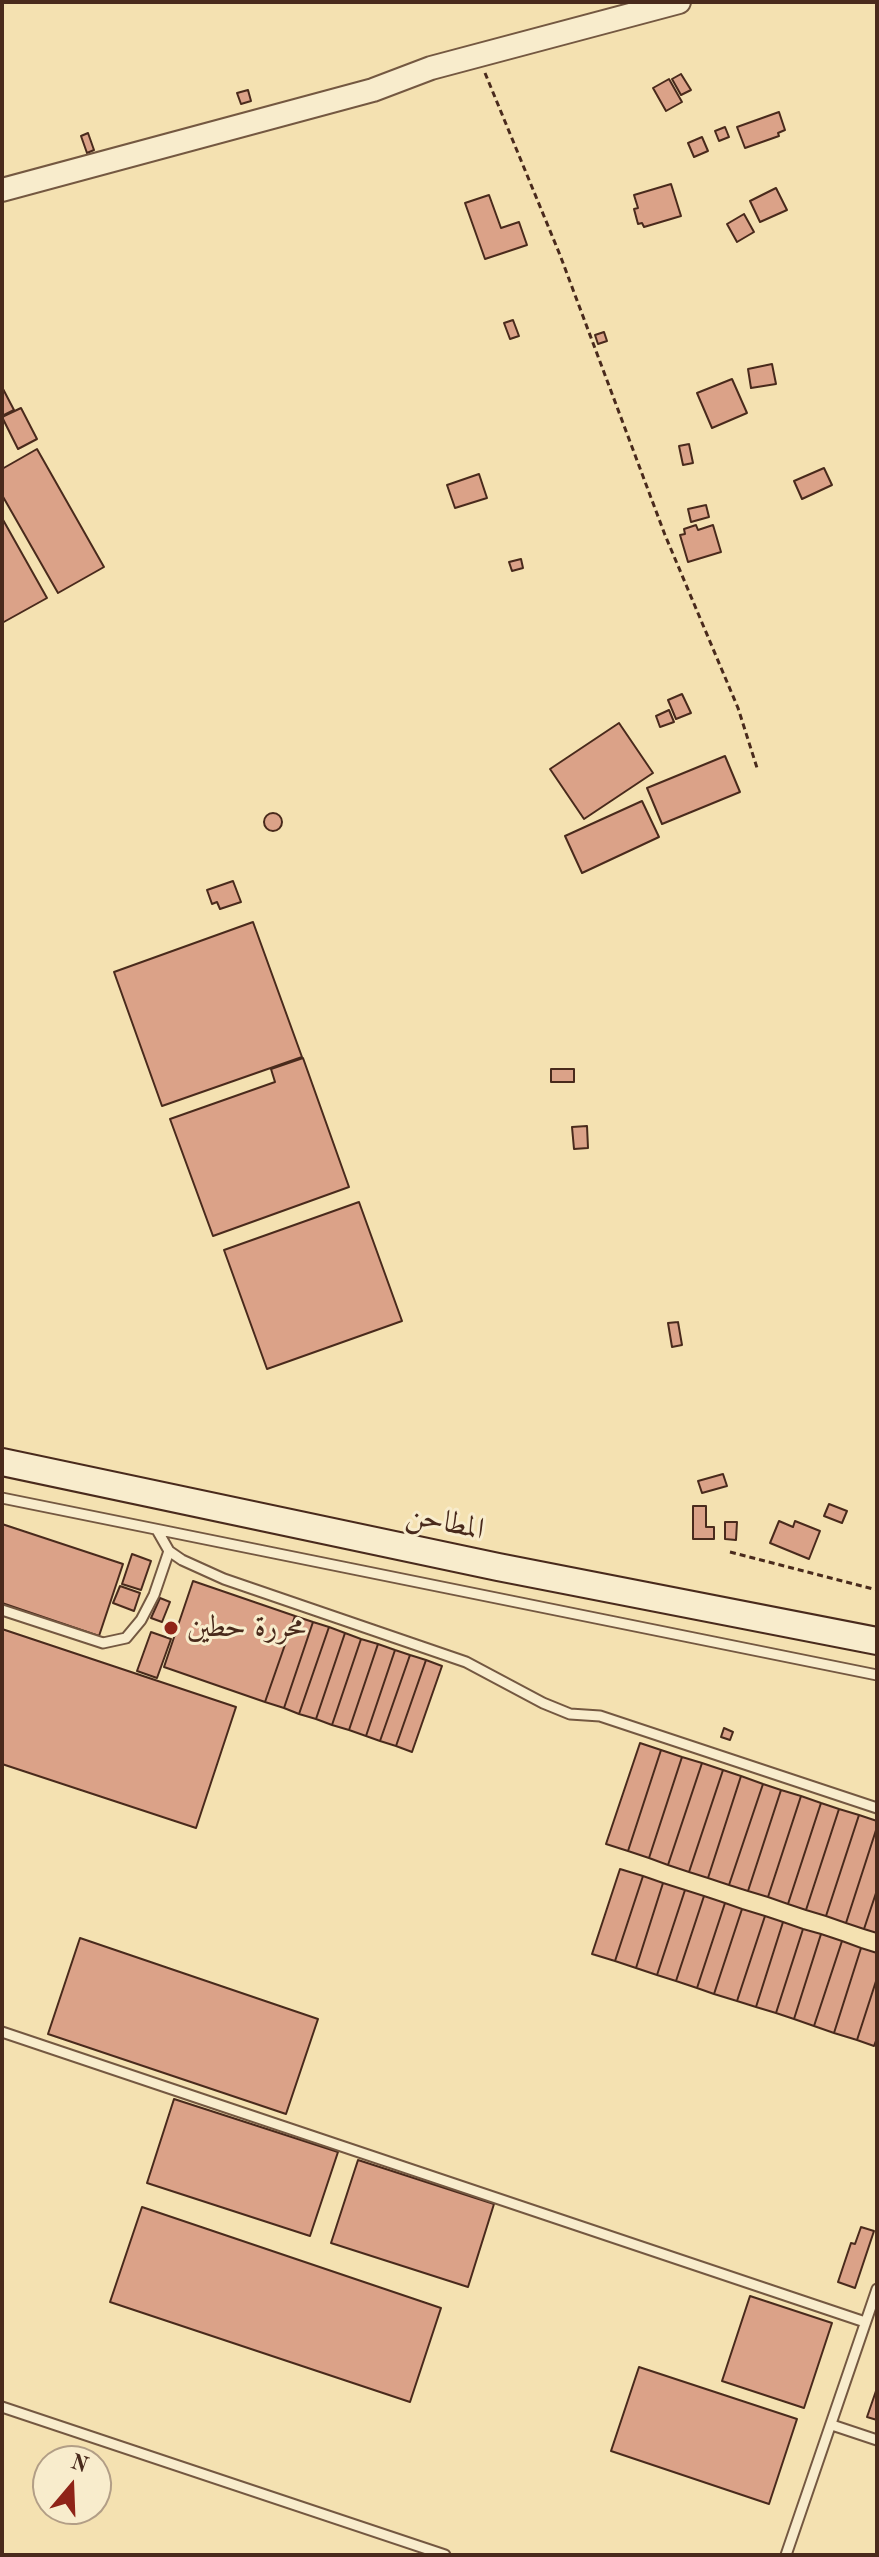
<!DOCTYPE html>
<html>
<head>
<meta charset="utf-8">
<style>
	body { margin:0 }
	#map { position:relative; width:879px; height:2557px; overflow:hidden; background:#f4e1b1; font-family:"Old Standard TT",serif }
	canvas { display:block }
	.frame { position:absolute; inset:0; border:4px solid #492a1c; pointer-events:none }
	.north { position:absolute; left:32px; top:2445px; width:80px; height:80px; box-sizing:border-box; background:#f8eccc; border:2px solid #b29e86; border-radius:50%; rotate:19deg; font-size:22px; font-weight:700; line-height:32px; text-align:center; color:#492a1c }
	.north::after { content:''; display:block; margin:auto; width:28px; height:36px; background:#8f2418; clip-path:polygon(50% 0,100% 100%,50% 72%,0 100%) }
</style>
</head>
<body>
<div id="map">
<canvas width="879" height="2557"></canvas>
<div class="frame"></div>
<div class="north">N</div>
</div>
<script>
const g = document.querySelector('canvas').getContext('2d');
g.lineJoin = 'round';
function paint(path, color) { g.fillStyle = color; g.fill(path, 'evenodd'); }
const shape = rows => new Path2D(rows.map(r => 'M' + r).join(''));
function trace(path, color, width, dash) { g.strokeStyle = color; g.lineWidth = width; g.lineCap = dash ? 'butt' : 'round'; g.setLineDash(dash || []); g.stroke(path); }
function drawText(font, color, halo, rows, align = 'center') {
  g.font = font + ' "Old Standard TT",Amiri,serif'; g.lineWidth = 6; g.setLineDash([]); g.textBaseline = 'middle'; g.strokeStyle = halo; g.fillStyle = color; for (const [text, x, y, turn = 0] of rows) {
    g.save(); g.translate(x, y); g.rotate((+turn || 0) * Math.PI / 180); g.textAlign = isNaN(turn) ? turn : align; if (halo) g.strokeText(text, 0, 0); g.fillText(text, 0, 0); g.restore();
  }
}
const building = shape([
	[681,74,691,90,681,95,672,79,681,74],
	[669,79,682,102,666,111,653,88,669,79],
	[248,90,251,101,241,104,237,93,248,90],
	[779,112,785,130,778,133,779,136,745,148,737,127,779,112],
	[725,127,729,137,719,141,715,131,725,127],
	[88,133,94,150,87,153,81,136,88,133],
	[702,137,708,151,694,157,688,143,702,137],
	[671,184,681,216,644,227,642,223,638,224,634,209,638,208,634,195,671,184],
	[776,188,787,210,760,222,750,201,776,188],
	[489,195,501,228,519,222,527,245,485,259,465,203,489,195],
	[744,214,754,232,737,242,727,224,744,214],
	[513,320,519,336,510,339,504,323,513,320],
	[604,332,607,341,598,344,595,335,604,332],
	[772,364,776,384,751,388,748,369,772,364],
	[732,379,747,413,712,428,697,393,732,379],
	[2,387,14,410,2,416,2,387],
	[21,408,37,439,18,449,2,417,21,408],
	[689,444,693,463,683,465,679,446,689,444],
	[37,449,104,567,58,593,2,495,2,469,37,449],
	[824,468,832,485,802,499,794,481,824,468],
	[479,474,487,498,455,508,447,485,479,474],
	[706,505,709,517,691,522,688,509,706,505],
	[2,518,47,598,2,623,2,518],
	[696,525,698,530,713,525,721,552,688,562,680,535,685,534,684,529,696,525],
	[521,559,523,568,512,571,509,562,521,559],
	[682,694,691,713,676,719,668,700,682,694],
	[669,710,674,722,660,727,656,716,669,710],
	[619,723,653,773,584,819,550,769,619,723],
	[725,756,740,792,662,824,647,788,725,756],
	[642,801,659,837,582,873,565,836,642,801],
	'264 822a9 9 0 1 1 18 0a9 9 0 1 1-18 0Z',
	[233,881,241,902,220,909,217,902,212,904,207,890,233,881],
	[253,922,302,1057,162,1106,114,972,253,922],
	[303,1058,349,1187,213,1236,170,1119,275,1082,271,1069,303,1058],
	[551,1069,574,1069,574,1082,551,1082,551,1069],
	[587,1126,588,1148,574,1149,572,1127,587,1126],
	[359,1202,402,1321,267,1369,224,1250,359,1202],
	[678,1322,682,1345,672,1347,668,1323,678,1322],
	[723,1474,727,1486,702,1493,698,1481,723,1474],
	[829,1504,847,1511,842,1523,824,1516,829,1504],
	[693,1506,706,1506,706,1527,714,1527,714,1539,693,1539,693,1506],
	[779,1521,793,1527,795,1521,820,1531,809,1559,770,1543,779,1521],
	[725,1522,737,1522,736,1540,725,1539,725,1522],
	[2,1524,123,1564,99,1636,2,1603,2,1524],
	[132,1554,151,1561,141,1590,122,1584,132,1554],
	[193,1581,295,1616,265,1702,164,1667,193,1581],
	[120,1586,140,1593,134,1611,113,1603,120,1586],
	[160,1598,170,1602,162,1622,151,1618,160,1598],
	[295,1616,313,1622,284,1708,265,1702,295,1616],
	[313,1622,329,1627,299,1714,284,1708,313,1622],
	[329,1627,345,1633,316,1719,299,1714,329,1627],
	[2,1629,236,1707,196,1828,2,1764,2,1629],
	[151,1632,171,1639,157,1678,137,1671,151,1632],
	[345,1633,361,1639,332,1725,316,1719,345,1633],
	[361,1639,378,1644,349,1730,332,1725,361,1639],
	[378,1644,395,1650,366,1736,349,1730,378,1644],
	[395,1650,410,1655,380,1741,366,1736,395,1650],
	[410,1655,426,1660,396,1746,380,1741,410,1655],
	[426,1660,442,1666,412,1752,396,1746,426,1660],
	[724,1728,733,1732,730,1740,721,1737,724,1728],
	[640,1743,661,1750,628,1851,606,1844,640,1743],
	[661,1750,682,1757,649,1858,628,1851,661,1750],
	[682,1757,702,1763,668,1865,649,1858,682,1757],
	[702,1763,723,1770,689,1872,668,1865,702,1763],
	[723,1770,741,1776,708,1878,689,1872,723,1770],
	[741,1776,763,1784,729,1885,708,1878,741,1776],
	[763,1784,781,1790,748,1891,729,1885,763,1784],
	[781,1790,801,1796,768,1897,748,1891,781,1790],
	[801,1796,821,1803,788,1904,768,1897,801,1796],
	[821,1803,839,1809,806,1910,788,1904,821,1803],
	[839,1809,859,1815,826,1916,806,1910,839,1809],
	[859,1815,877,1821,877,1827,846,1923,826,1916,859,1815],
	[877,1827,877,1890,864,1929,846,1923,877,1827],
	[620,1869,643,1876,615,1961,592,1954,620,1869],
	[643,1876,663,1883,636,1968,615,1961,643,1876],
	[663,1883,685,1890,657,1975,636,1968,663,1883],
	[685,1890,704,1896,676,1981,657,1975,685,1890],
	[877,1890,877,1933,864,1929,877,1890],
	[704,1896,725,1903,697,1988,676,1981,704,1896],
	[725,1903,742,1909,714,1994,697,1988,725,1903],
	[742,1909,765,1916,737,2001,714,1994,742,1909],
	[765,1916,783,1922,756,2007,737,2001,765,1916],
	[783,1922,803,1929,776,2013,756,2007,783,1922],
	[803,1929,821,1934,794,2019,776,2013,803,1929],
	[821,1934,842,1941,814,2026,794,2019,821,1934],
	[80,1938,318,2019,286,2114,48,2034,80,1938],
	[842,1941,861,1948,834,2033,814,2026,842,1941],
	[861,1948,877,1953,877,1978,857,2040,834,2033,861,1948],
	[877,1978,877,2038,874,2046,857,2040,877,1978],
	[174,2099,338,2152,310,2236,147,2183,174,2099],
	[358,2160,494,2204,468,2287,331,2243,358,2160],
	[142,2207,441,2308,410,2402,110,2302,142,2207],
	[861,2227,874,2231,855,2288,838,2282,851,2243,855,2244,861,2227],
	[750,2296,832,2323,804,2408,722,2381,750,2296],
	[639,2367,797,2419,769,2504,611,2451,639,2367],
	[877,2388,877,2420,867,2417,877,2388]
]);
const path = shape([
	[485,73,560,255,665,535,738,708,758,771],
	[730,1552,877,1590]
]);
const service = shape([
	[2,1498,877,1675],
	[157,1530,169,1551,182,1560,224,1579,466,1662,543,1703,570,1714,600,1716,877,1808],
	[2,1610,103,1643,126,1638,141,1620,154,1595,169,1551],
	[2,2032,865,2322],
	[2,2407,445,2555],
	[832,2425,877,2440],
	[786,2555,877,2289]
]);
const tertiary = shape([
	[2,190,373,90,431,68,679,2]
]);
const secondary = shape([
	[2,1462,498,1567,877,1641]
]);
const markers = [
	[171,1628,8,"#8f2418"]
];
const streetNames = [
	["المطاحن",445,1523,12]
];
const poiNames = [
	["محررة حطين",187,1628]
];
paint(building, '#dba288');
trace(building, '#492a1c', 2);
trace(service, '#745841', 13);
trace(tertiary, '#745841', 26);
trace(secondary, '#492a1c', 30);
trace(path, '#492a1c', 3, [6, 4]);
trace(service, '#f8eccc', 9);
trace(tertiary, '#f8eccc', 22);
trace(secondary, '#f8eccc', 26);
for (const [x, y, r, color] of markers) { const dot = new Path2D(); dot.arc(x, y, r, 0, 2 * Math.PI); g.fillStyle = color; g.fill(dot); trace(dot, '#f8eccc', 3); }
drawText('30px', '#492a1c', '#f8eccc', streetNames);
drawText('30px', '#492a1c', '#f8eccc', poiNames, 'left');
</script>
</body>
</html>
